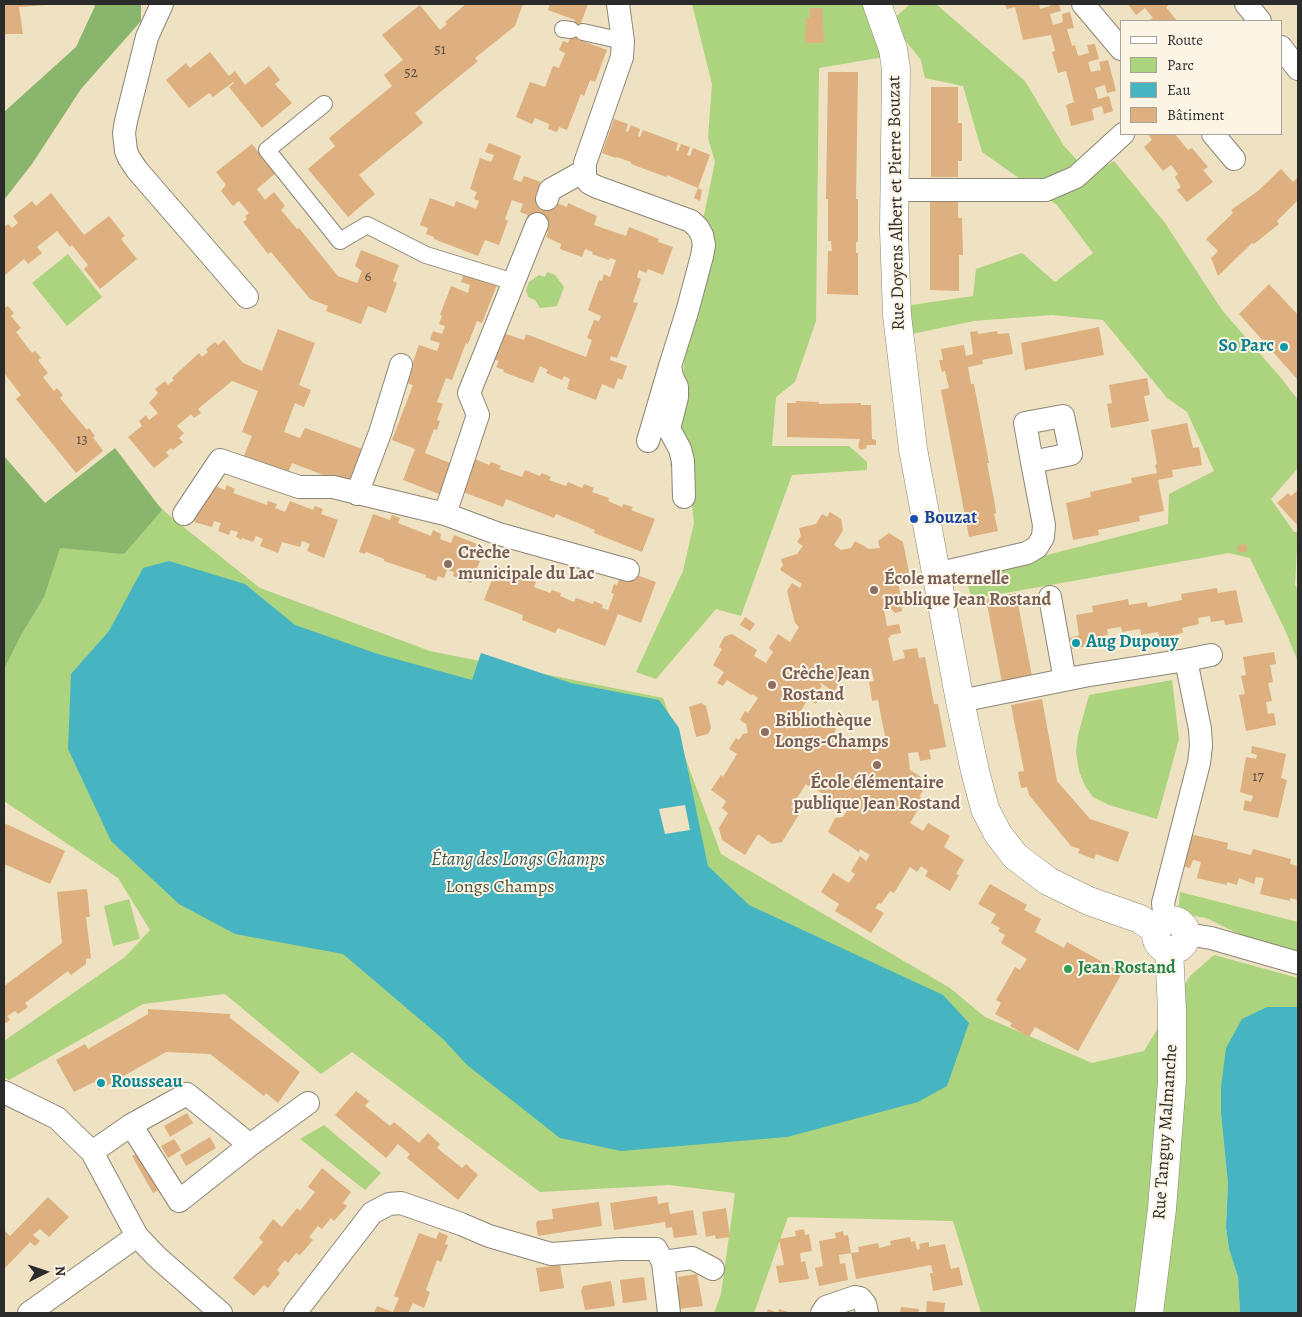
<!DOCTYPE html>
<html>
<head>
<meta charset="utf-8">
<style>
	body { margin:0 }
	#map { position:relative; width:1302px; height:1317px; overflow:hidden; background:#eee2c2; font-family:Alegreya,serif }
	canvas { display:block }
	.frame { position:absolute; inset:0; border:5px solid #2b2b2b; pointer-events:none }
	.legend { position:absolute; left:1120px; top:20px; width:162px; height:115px; box-sizing:border-box; background:#fcf5e5; border:1px solid #a8a49b; margin:0; padding:6px 9px; list-style:none; font-size:15px; color:#2b2b2b }
	.legend li { display:flex; align-items:center; gap:10px; height:25px }
	.legend b { width:25px; border:1px solid #a8a49b }
	.north { position:absolute; left:20px; top:1247px; width:50px; height:50px; -webkit-text-stroke:4px #fcf5e5; paint-order:stroke; rotate:86deg; font-size:14px; font-weight:700; line-height:20px; text-align:center; color:#2b2b2b }
	.north::after { content:''; display:block; margin:auto; width:18px; height:22px; background:#2b2b2b; clip-path:polygon(50% 0,100% 100%,50% 72%,0 100%) }
</style>
</head>
<body>
<div id="map">
<canvas width="1302" height="1317"></canvas>
<div class="frame"></div>
<ul class="legend">
<li><b style="height:6px;background:#fff"></b>Route</li>
<li><b style="height:14px;background:#acd37d"></b>Parc</li>
<li><b style="height:14px;background:#47b5c1"></b>Eau</li>
<li><b style="height:14px;background:#deaf7f"></b>Bâtiment</li>
</ul>
<div class="north">N</div>
</div>
<script>
const g = document.querySelector('canvas').getContext('2d');
g.lineJoin = 'round';
function paint(path, color) { g.fillStyle = color; g.fill(path, 'evenodd'); }
const shape = rows => new Path2D(rows.map(r => 'M' + r).join(''));
function trace(path, color, width, dash) { g.strokeStyle = color; g.lineWidth = width; g.lineCap = dash ? 'butt' : 'round'; g.setLineDash(dash || []); g.stroke(path); }
function drawText(font, color, halo, rows, align = 'center') {
  g.font = font + ' Alegreya,serif'; g.lineWidth = 4; g.setLineDash([]); g.textBaseline = 'middle'; g.strokeStyle = halo; g.fillStyle = color; for (const [text, x, y, turn = 0] of rows) {
    g.save(); g.translate(x, y); g.rotate((+turn || 0) * Math.PI / 180); g.textAlign = isNaN(turn) ? turn : align; if (halo) g.strokeText(text, 0, 0); g.fillText(text, 0, 0); g.restore();
  }
}
const green = shape([
	[692,4,864,4,884,57,819,68,816,321,795,382,776,397,772,446,849,446,867,462,867,470,792,475,741,616,716,609,656,679,636,672,683,571,694,523,688,470,670,466,681,410,692,238,704,215,715,162,708,138,712,84],
	[910,4,936,4,1025,81,1064,146,1091,175,1114,161,1165,223,1222,310,1281,378,1298,400,1298,468,1271,499,1294,532,1298,532,1295,584,1298,591,1298,662,1285,630,1250,558,1229,553,972,599,965,576,1168,524,1169,494,1214,471,1187,412,1167,398,1103,320,1052,315,974,321,907,335,905,306,973,296,976,269,1022,253,1055,282,1093,253,1057,205,982,152,963,86,925,78,921,60,890,22],
	[68,254,102,297,67,326,32,283],
	[547,272,555,275,564,287,557,306,540,308,535,300,528,297,526,290,529,282,539,275,545,277],
	[109,460,171,517,260,588,430,651,663,698,721,854,950,988,985,1017,1092,1063,1144,1051,1190,976,1214,955,1298,978,1298,1007,1267,1007,1221,1087,1221,1114,1228,1184,1226,1227,1229,1249,1238,1277,1240,1313,981,1313,953,1221,788,1217,754,1313,714,1313,721,1294,735,1193,669,1185,540,1192,352,1052,321,1074,225,994,143,1004,9,1080,4,1077,4,1041,125,957,150,930,118,878,4,801,4,469,40,510],
	[1172,680,1179,739,1157,819,1109,805,1093,797,1085,786,1079,771,1076,752,1078,735,1089,695],
	[1180,892,1298,922,1298,957,1268,948,1206,918,1178,913],
	[129,899,140,939,113,946,104,906],
	[324,1125,381,1173,365,1190,300,1139]
]);
const forest = shape([
	[93,4,141,4,141,21,81,89,32,164,4,200,4,112,76,47,95,6],
	[115,448,162,510,124,554,60,548,44,597,21,635,4,669,4,456,45,503]
]);
const water = shape([
	[169,561,245,584,295,625,378,654,472,680,481,653,571,683,659,700,679,728,708,866,749,905,943,995,969,1023,947,1086,918,1102,787,1137,621,1151,560,1138,467,1065,443,1039,343,954,235,934,179,904,111,841,68,749,71,674,109,631,143,568],
	[1267,1007,1298,1007,1298,1313,1240,1313,1238,1277,1229,1249,1226,1227,1228,1184,1221,1114,1221,1087,1226,1048,1242,1019]
]);
const pier = shape([
	[685,805,690,830,665,834,659,809]
]);
const building = shape([
	[4,4,46,4,46,5,19,7,23,34,4,34],
	[466,4,523,4,515,26,475,58,478,61,415,113,423,123,359,175,375,194,348,217,308,169,335,146,329,138,392,86,384,75,403,60,382,35,420,5,440,30,447,24,445,22],
	[550,4,588,4,581,23,586,25,580,40,607,50,595,82,590,80,584,96,581,94,567,130,559,127,557,132,548,129,549,124,535,118,532,124,516,117,530,82,545,87,553,66,559,68,565,53,559,50,563,41,568,43,571,36,569,35,575,20,548,10],
	[1005,4,1039,4,1040,9,1050,6,1050,4,1059,4,1061,11,1050,14,1053,25,1063,22,1062,14,1070,12,1074,28,1067,29,1072,46,1075,45,1078,56,1089,53,1087,45,1095,44,1099,59,1088,62,1091,72,1101,70,1099,62,1108,60,1116,91,1107,93,1105,85,1095,88,1098,99,1109,96,1113,111,1104,114,1102,106,1092,109,1094,120,1071,126,1066,105,1074,102,1066,71,1058,73,1052,52,1055,51,1051,35,1023,40,1015,7,1007,9],
	[1128,4,1170,4,1166,7,1177,21,1148,21,1153,18,1145,8,1136,15],
	[810,8,822,8,824,43,805,43,806,18,810,18],
	[210,52,229,76,235,71,245,85,269,66,280,80,275,84,292,103,262,128,229,87,234,83,233,82,213,97,209,93,189,108,166,80,186,63,190,68],
	[828,72,858,72,856,199,858,199,858,242,856,242,856,253,858,253,858,295,827,294,828,251,832,251,831,241,828,241,828,199,826,199],
	[931,87,958,87,958,123,962,123,962,161,958,161,958,177,931,177],
	[614,119,628,124,626,131,628,132,631,125,640,129,638,136,640,137,643,130,678,143,676,150,678,151,681,144,690,147,687,155,690,156,693,148,710,155,698,188,702,190,700,201,694,198,698,188,667,175,666,177,631,164,631,162,617,157,616,158,602,153],
	[1148,134,1175,134,1188,150,1192,148,1208,167,1203,170,1213,182,1187,202,1177,190,1181,187,1175,177,1178,174,1171,165,1163,171,1144,147,1152,140],
	[489,143,521,156,513,179,521,182,524,176,541,182,536,195,567,207,568,203,597,216,594,225,626,236,629,227,659,239,658,242,673,247,663,275,648,269,646,273,639,270,637,277,641,279,633,302,638,303,617,358,611,356,610,360,627,366,622,380,618,378,614,389,602,384,596,400,567,389,570,379,564,376,562,380,546,373,548,370,540,366,533,383,503,372,504,370,496,367,499,361,490,358,500,332,524,340,526,334,586,357,592,340,587,338,594,320,599,321,601,316,588,310,599,280,602,281,604,274,610,277,616,260,610,258,609,260,592,254,593,252,585,249,582,257,560,249,561,244,546,237,548,232,526,221,528,215,520,212,523,204,512,200,505,219,508,221,499,245,485,240,478,256,434,239,434,237,426,234,428,228,420,225,430,198,454,207,456,201,476,209,479,201,474,199,477,192,470,189,480,158,491,162,494,155,485,152],
	[252,144,276,173,257,189,265,200,274,192,285,206,281,210,297,229,299,228,338,276,357,283,362,271,355,266,361,250,399,265,393,281,397,283,386,313,368,306,361,324,326,311,328,306,310,299,271,252,268,254,243,222,247,219,245,216,249,213,239,201,233,206,221,191,226,185,216,172],
	[1281,169,1293,182,1298,177,1298,200,1277,221,1279,224,1254,244,1252,243,1218,276,1211,258,1218,251,1206,239,1233,213,1231,210,1258,191],
	[51,193,84,235,109,216,125,236,121,239,137,259,100,289,84,269,88,265,72,245,70,247,57,231,37,247,42,253,28,264,24,259,5,275,4,227,8,224,12,228,18,223,13,216,32,201,36,206],
	[930,200,958,201,958,218,962,218,963,255,959,255,959,291,930,290],
	[464,273,497,285,482,323,477,321,468,344,466,343,452,380,446,378,437,402,443,404,437,420,440,421,437,430,434,429,425,453,470,471,475,459,489,465,491,462,501,466,499,469,522,477,525,470,540,476,542,473,551,477,549,480,566,486,568,482,582,488,584,484,594,488,592,492,609,498,608,501,622,507,623,504,633,507,631,510,655,519,642,552,594,533,595,530,556,514,554,518,506,499,503,507,463,492,444,496,403,480,415,449,392,440,413,385,407,383,411,374,409,373,419,345,437,351,440,343,430,340,433,331,442,334,445,326,439,324,442,316,440,315,451,286,468,293,470,285,461,282],
	[1269,284,1298,315,1298,380,1239,314],
	[8,306,14,313,11,316,21,328,16,332,32,353,35,351,41,358,38,360,48,373,43,377,54,391,57,388,63,395,60,398,87,430,89,428,95,436,93,437,103,451,76,473,16,399,21,395,4,373,4,308],
	[1099,327,1104,355,1025,370,1021,343],
	[278,329,315,343,299,385,311,390,304,407,295,403,284,432,300,438,305,428,365,450,352,486,292,463,287,475,243,458,252,436,242,432,258,391,232,381,198,409,201,413,194,418,191,414,177,426,184,433,179,438,183,442,173,450,171,448,166,452,169,456,154,468,128,437,142,426,139,421,146,415,149,420,158,413,149,403,158,393,155,389,165,381,168,385,174,380,172,378,199,353,202,357,208,352,206,349,215,342,218,345,224,340,243,363,262,371],
	[978,331,978,334,997,331,998,334,1009,333,1013,354,982,360,983,364,968,367,971,384,974,384,989,463,987,463,995,505,996,513,994,514,998,531,969,537,941,390,949,388,945,371,942,372,939,360,943,360,941,349,964,345,966,356,973,354,970,332],
	[1147,378,1150,395,1144,396,1149,421,1111,428,1107,404,1112,403,1109,385],
	[796,401,819,402,819,404,861,403,861,405,871,405,872,439,876,440,876,445,867,445,866,448,861,450,858,447,860,439,787,437,787,403,796,403],
	[1187,423,1193,448,1199,447,1202,465,1172,470,1173,477,1158,480,1164,511,1139,516,1140,521,1098,530,1099,535,1073,540,1066,503,1091,497,1090,492,1132,483,1131,478,1157,473,1155,465,1157,464,1151,430],
	[208,483,225,490,227,485,235,489,233,493,267,505,268,501,277,504,275,508,285,512,290,501,313,510,315,506,323,509,321,514,338,520,324,558,307,551,310,544,302,541,300,547,282,542,278,553,260,546,263,539,256,536,253,542,242,538,242,540,236,537,238,532,231,530,229,535,218,531,221,523,214,521,212,527,194,522],
	[1298,490,1298,526,1277,503,1288,493,1291,496],
	[830,512,841,519,843,530,834,545,841,550,851,548,855,541,869,549,880,548,878,541,889,533,903,542,911,583,899,586,902,611,895,613,891,609,884,610,887,626,899,624,901,633,890,635,891,637,888,638,893,661,905,658,903,650,917,648,919,658,925,657,934,704,938,704,946,747,929,750,931,759,920,761,918,752,908,753,910,770,929,782,920,795,923,807,919,808,910,823,923,831,928,823,950,836,944,847,964,860,956,874,959,875,950,891,925,876,928,871,921,866,917,872,910,867,894,893,890,891,881,904,879,903,875,908,884,913,871,933,835,911,839,904,821,892,833,873,849,883,855,874,851,871,860,856,866,861,870,855,860,849,859,852,828,832,835,818,843,817,848,809,836,801,835,803,812,786,811,788,806,784,791,807,800,813,782,842,772,844,758,834,745,855,722,840,719,828,728,813,722,808,726,801,711,790,721,775,723,777,737,754,729,749,736,738,739,740,743,734,748,733,746,724,740,720,745,711,748,713,758,698,753,694,751,695,727,680,723,686,717,683,724,672,713,665,722,649,719,647,724,637,732,634,757,650,754,656,766,663,773,652,769,648,778,634,790,642,799,627,795,623,787,591,792,583,800,588,802,584,780,570,783,565,781,559,797,554,803,546,797,542,801,536,799,528,816,524,822,514,827,517],
	[871,668,874,681,869,682,872,701,878,700,886,741,865,745,861,751,834,733,836,729,820,718,817,722,800,712,808,699,816,704,822,694,819,691,822,686,820,684,821,683,834,692,845,674],
	[373,514,390,520,392,515,400,518,398,523,431,536,433,530,441,534,440,539,451,543,454,535,477,544,476,547,479,548,475,560,480,561,471,583,453,576,454,572,447,570,444,578,438,576,436,581,425,577,426,575,384,561,384,559,366,552,365,554,359,552],
	[1246,544,1247,551,1238,553,1237,546],
	[497,567,512,572,513,569,530,575,528,578,536,582,534,587,550,593,552,590,561,593,560,596,574,602,576,598,593,604,594,601,603,605,602,608,608,610,614,594,611,593,614,584,617,585,623,570,656,582,641,623,618,614,605,646,558,628,555,633,522,620,523,615,484,600],
	[1217,588,1218,593,1236,590,1243,622,1225,625,1224,620,1211,622,1210,616,1198,618,1199,624,1182,628,1183,633,1160,638,1158,632,1141,635,1140,629,1122,632,1121,627,1107,629,1108,635,1092,638,1093,645,1071,649,1070,638,1079,635,1076,615,1093,612,1092,606,1128,599,1129,605,1147,602,1148,607,1182,600,1181,594],
	[1016,593,1032,676,1002,682,986,599],
	[745,617,755,624,750,631,740,625],
	[1274,652,1276,664,1270,665,1273,682,1268,683,1272,701,1266,702,1268,714,1274,713,1276,725,1246,731,1239,695,1245,694,1241,676,1246,675,1243,657],
	[1042,699,1057,781,1090,819,1129,832,1118,862,1096,854,1094,859,1078,853,1080,849,1071,846,1029,795,1027,787,1021,788,1018,772,1024,771,1011,705],
	[701,703,706,706,711,728,708,734,696,737,689,707],
	[1252,746,1286,754,1281,778,1287,780,1278,818,1243,810,1245,800,1251,802,1253,796,1240,792,1246,757,1256,759,1257,755,1251,753],
	[4,823,65,851,50,884,4,864],
	[1190,834,1228,843,1227,849,1251,855,1253,849,1291,859,1290,864,1298,866,1298,900,1290,898,1290,901,1260,894,1264,878,1256,877,1254,884,1239,878,1237,885,1227,882,1227,885,1197,878,1201,862,1193,860,1190,868,1182,866],
	[990,884,1027,905,1024,910,1041,919,1035,932,1064,948,1067,942,1122,973,1078,1051,1035,1027,1029,1037,1010,1026,1012,1023,995,1014,1001,1003,996,1000,1015,967,1020,970,1027,959,1001,943,1005,935,998,931,1000,928,991,923,996,914,978,904],
	[87,889,90,917,86,917,91,958,86,959,86,964,71,975,68,971,25,1003,28,1007,18,1014,15,1011,7,1016,10,1020,4,1024,4,986,62,943,57,892],
	[148,1009,230,1014,230,1018,300,1072,278,1103,266,1093,264,1096,210,1054,166,1052,99,1090,94,1082,74,1092,56,1060,85,1044,88,1049,148,1014],
	[356,1091,369,1101,365,1106,390,1126,394,1122,419,1143,428,1133,440,1144,437,1148,462,1168,466,1164,478,1175,458,1200,407,1158,410,1154,398,1144,386,1158,335,1115],
	[187,1113,193,1123,170,1137,164,1126],
	[210,1137,216,1148,186,1166,180,1155],
	[174,1139,181,1150,168,1158,161,1146],
	[145,1149,166,1186,153,1193,132,1156],
	[322,1168,351,1192,343,1203,347,1206,334,1221,331,1218,322,1229,318,1226,309,1237,313,1240,300,1255,296,1253,288,1263,285,1260,277,1270,280,1273,268,1288,264,1285,254,1296,233,1278,263,1242,259,1238,273,1219,282,1227,297,1208,300,1211,315,1192,308,1187],
	[657,1196,658,1204,668,1202,670,1214,693,1210,697,1235,674,1238,672,1227,666,1228,665,1222,614,1230,610,1203],
	[48,1197,69,1217,49,1237,40,1229,33,1235,40,1241,35,1246,30,1242,4,1269,4,1230,10,1236],
	[599,1202,602,1226,538,1236,536,1224,537,1221,553,1219,552,1209],
	[726,1208,730,1237,716,1239,715,1235,706,1237,702,1212],
	[804,1229,805,1235,809,1234,812,1251,800,1253,801,1262,805,1261,809,1279,779,1283,776,1266,784,1265,779,1239,796,1236,795,1231],
	[843,1231,844,1236,848,1235,851,1253,839,1255,840,1264,845,1263,848,1280,819,1286,815,1268,823,1266,819,1241,836,1238,835,1233],
	[439,1232,448,1236,445,1244,448,1245,441,1262,437,1260,426,1290,430,1292,424,1308,413,1303,408,1313,374,1313,377,1306,393,1312,399,1298,394,1296,419,1233,436,1239],
	[910,1237,911,1242,915,1241,917,1250,920,1249,919,1244,929,1242,929,1247,945,1244,951,1269,959,1267,963,1285,933,1291,930,1273,933,1273,931,1265,856,1279,851,1253,859,1252,858,1247,878,1243,879,1248,891,1245,890,1241],
	[560,1265,564,1288,540,1292,536,1268],
	[697,1274,703,1306,678,1309,675,1285,679,1285,678,1277],
	[644,1277,647,1300,623,1303,620,1280],
	[611,1281,615,1306,585,1310,581,1291,583,1286],
	[927,1301,945,1303,944,1313,926,1313],
	[901,1307,919,1309,918,1313,900,1313],
	[768,1309,778,1313,779,1309,791,1313,767,1313]
]);
const pedestrian = shape([
	[563,29,571,30],
	[583,32,623,41],
	[324,104,267,150,340,241,367,225,426,255,514,282]
]);
const minor = shape([
	[162,4,147,37,126,121,124,133,126,151,129,158,137,170,247,297],
	[618,4,623,41,622,57,585,163,585,178,589,183,597,187,691,221,698,228,702,235,704,245,702,256,687,312,670,366,672,377,677,387,677,397,669,429,680,449,683,461,684,497],
	[1083,4,1121,49],
	[1246,4,1260,21],
	[1281,47,1298,69],
	[1213,134,1234,159],
	[894,190,1046,190,1076,177,1123,134],
	[547,199,550,190,584,171],
	[648,441,670,366],
	[357,494,380,433,401,365],
	[184,514,220,460,299,487,333,487,445,514,499,534,628,570],
	[445,514,478,415,469,393,537,224],
	[936,574,1027,553,1037,547,1043,537,1044,525,1032,462,1071,454,1063,416,1025,423,1032,462],
	[1050,597,1065,680],
	[1186,660,1211,655],
	[960,701,1084,676,1186,660,1200,729,1201,746,1199,763,1163,903,1165,922],
	[1187,934,1211,938,1298,963],
	[4,1092,57,1118,92,1152,137,1236,157,1257,221,1313],
	[131,1125,187,1094,250,1145],
	[92,1152,131,1125,179,1201,250,1145,308,1103],
	[663,1262,692,1258,713,1269],
	[29,1313,137,1236],
	[295,1313,372,1213,389,1204,401,1203,461,1224,489,1236,551,1254,620,1249,656,1249,663,1262,669,1313],
	[822,1313,826,1307,855,1297,860,1298,865,1304,867,1313]
]);
const tertiary = shape([
	[877,4,893,49,896,69,894,230,897,315,913,449,960,701,975,771,985,809,998,834,1015,856,1048,881,1089,901,1140,919,1157,931],
	'1156 935a15 15 0 1 1 30 0a15 15 0 1 1-30 0Z',
	[1149,1313,1162,1209,1172,1081,1172,1010,1169,950]
]);
const markers = [
	[1284,347,5,"#0f9aa8"],
	[914,519,5,"#1a4fb4"],
	[448,564,5,"#8d6e63"],
	[874,590,5,"#8d6e63"],
	[1076,643,5,"#0f9aa8"],
	[772,685,5,"#8d6e63"],
	[765,732,5,"#8d6e63"],
	[877,765,5,"#8d6e63"],
	[1068,969,5,"#2e9e5b"],
	[101,1083,5,"#0f9aa8"]
];
const numberNames = [
	["51",440,50],
	["52",411,73],
	["6",368,277],
	["13",82,440],
	["17",1258,777]
];
const streetNames = [
	["Rue Doyens Albert et Pierre Bouzat",897,203,-91],
	["Rue Tanguy Malmanche",1166,1132,-86]
];
const cultureNames = [
	["So Parc",1274,347,"right"],
	["Aug Dupouy",1086,643],
	["Rousseau",111,1083]
];
const transitNames = [
	["Bouzat",924,519]
];
const educationNames = [
	["Crèche",458,554],
	["municipale du Lac",458,575],
	["École maternelle",884,580],
	["publique Jean Rostand",884,601],
	["Crèche Jean",782,675],
	["Rostand",782,696],
	["Bibliothèque",775,722],
	["Longs-Champs",775,743],
	["École élémentaire",877,784,"center"],
	["publique Jean Rostand",877,805,"center"]
];
const parkNames = [
	["Longs Champs",500,888]
];
const leisureNames = [
	["Jean Rostand",1078,969]
];
const waterNames = [
	["Étang des Longs Champs",518,860]
];
paint(green, '#acd37d');
paint(forest, '#89b56c');
paint(water, '#47b5c1');
paint(pier, '#eee2c2');
paint(building, '#deaf7f');
trace(pedestrian, '#8c8676', 18);
trace(minor, '#8c8676', 24);
trace(tertiary, '#8c8676', 29);
trace(pedestrian, '#fff', 16);
trace(minor, '#fff', 22);
trace(tertiary, '#fff', 28);
for (const [x, y, r, color] of markers) { const dot = new Path2D(); dot.arc(x, y, r, 0, 2 * Math.PI); g.fillStyle = color; g.fill(dot); trace(dot, '#fcf5e5', 2); }
drawText('15px', '#584c40', null, numberNames);
drawText('18px', '#2b2b2b', '#fcf5e5', streetNames);
drawText('bold 18px', '#0d838f', '#fcf5e5', cultureNames, 'left');
drawText('bold 18px', '#164399', '#fcf5e5', transitNames, 'left');
drawText('bold 18px', '#785e54', '#fcf5e5', educationNames, 'left');
drawText('18px', '#4b5540', '#fcf5e5', parkNames);
drawText('bold 18px', '#27864d', '#fcf5e5', leisureNames, 'left');
drawText('italic 19px', '#355b60', '#fcf5e5', waterNames);
</script>
</body>
</html>
